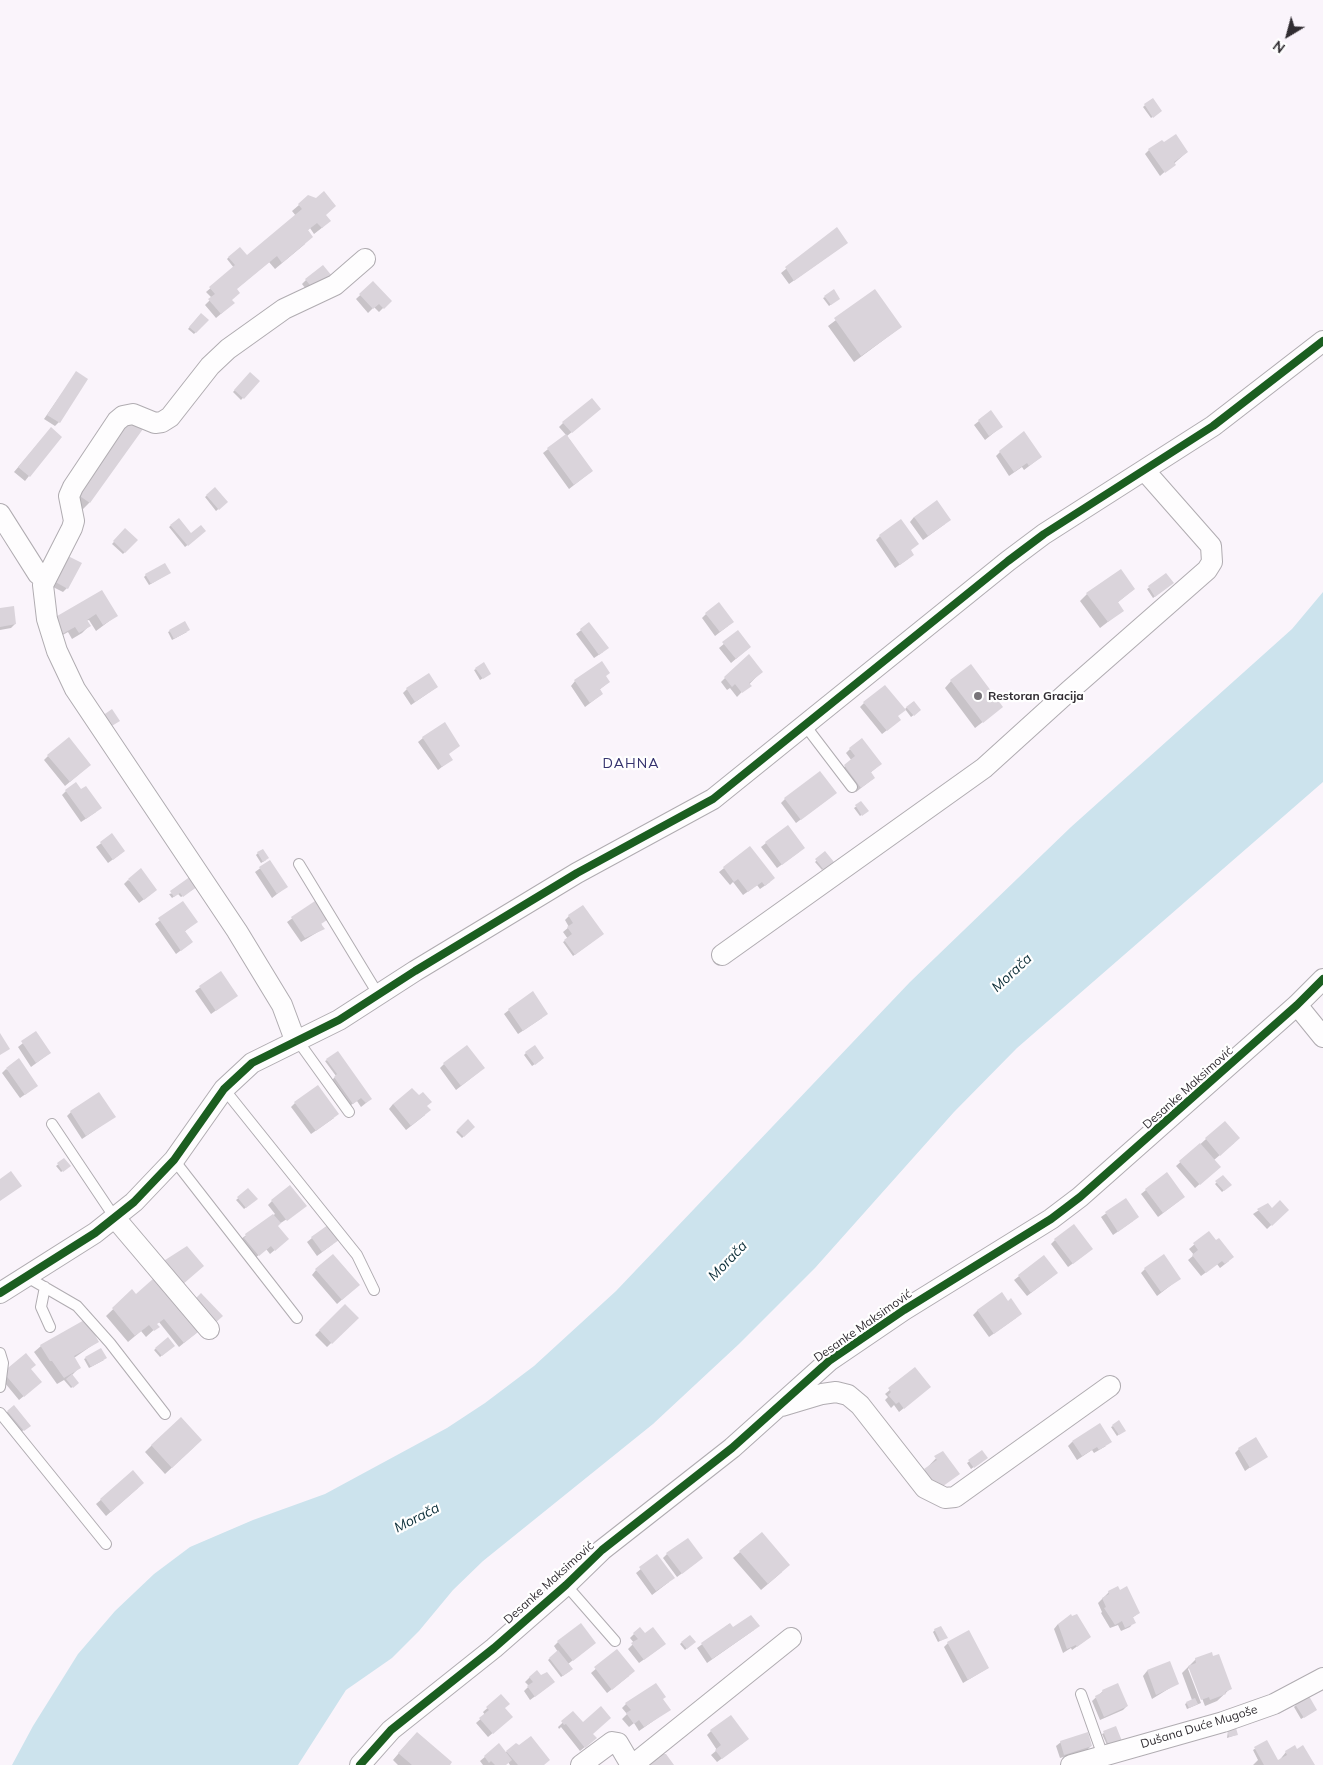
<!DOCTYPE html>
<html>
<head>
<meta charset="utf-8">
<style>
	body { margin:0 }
	#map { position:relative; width:1323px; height:1765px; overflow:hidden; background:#faf4fb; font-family:Mulish,sans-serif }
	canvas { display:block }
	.north { position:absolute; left:1263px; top:10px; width:50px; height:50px; -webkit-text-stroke:4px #fff; paint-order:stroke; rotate:217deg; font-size:14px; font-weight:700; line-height:20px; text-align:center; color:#312d32 }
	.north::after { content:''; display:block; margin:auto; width:18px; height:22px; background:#312d32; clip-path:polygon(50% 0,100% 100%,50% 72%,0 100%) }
</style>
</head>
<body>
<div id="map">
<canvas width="1323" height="1765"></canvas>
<div class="north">N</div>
</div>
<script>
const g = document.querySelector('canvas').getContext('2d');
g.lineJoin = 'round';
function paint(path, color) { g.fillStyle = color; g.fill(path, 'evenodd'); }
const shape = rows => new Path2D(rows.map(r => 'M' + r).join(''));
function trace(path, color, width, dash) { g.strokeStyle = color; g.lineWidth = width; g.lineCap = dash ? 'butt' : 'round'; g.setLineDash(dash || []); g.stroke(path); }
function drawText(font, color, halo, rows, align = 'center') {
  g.font = font + ' Mulish,sans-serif'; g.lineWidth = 4.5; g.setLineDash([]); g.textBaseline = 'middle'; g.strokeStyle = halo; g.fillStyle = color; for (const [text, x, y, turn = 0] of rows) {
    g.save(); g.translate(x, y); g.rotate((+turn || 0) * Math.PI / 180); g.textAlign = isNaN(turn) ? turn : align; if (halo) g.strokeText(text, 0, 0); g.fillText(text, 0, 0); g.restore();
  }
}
const water = shape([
	[1323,592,1323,782,1017,1048,954,1112,815,1268,739,1344,653,1424,483,1561,453,1590,419,1631,392,1658,346,1690,298,1765,12,1765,33,1726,78,1654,115,1611,154,1574,190,1547,253,1520,325,1494,447,1428,485,1403,534,1366,616,1291,910,982,1071,827,1292,629]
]);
const shadow = shape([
	[1152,99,1159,112,1151,118,1143,107],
	[1149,150,1187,152,1160,176,1145,154],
	[299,205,325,215,323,227,314,234,310,228,307,231,305,244,275,269,269,262,235,290,229,307,216,318,205,305,212,298,206,292,234,268,227,259,229,257,243,260,296,216,292,211],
	[837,228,847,243,789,284,781,273],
	[330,276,309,293,302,284,306,280],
	[373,283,390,301,379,312,374,307,368,313,356,299],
	[875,291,901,327,854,362,828,326],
	[825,297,837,300,829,306,823,298],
	[201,314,207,320,194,334,188,329],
	[76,373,59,422,55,426,44,419],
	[250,374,258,381,241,400,233,392],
	[595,413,567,436,592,471,569,489,543,453,566,435,559,427,563,423],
	[979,421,1001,427,985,440,974,425],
	[120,426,89,503,83,509,68,499],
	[47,433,60,437,25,481,14,472],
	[1000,452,1041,457,1024,470,1022,467,1009,476,996,456],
	[215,489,226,502,216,511,205,497],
	[914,517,945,524,923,540,910,522],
	[178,520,190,535,205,531,185,547,169,527],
	[125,530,136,540,123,554,112,544],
	[880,536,908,559,895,568,876,540],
	[64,555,67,588,63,592,47,584],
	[168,574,149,585,144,577,146,575],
	[1166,575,1170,585,1153,598,1147,589],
	[1134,589,1117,603,1122,611,1100,628,1080,601,1087,594],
	[102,591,116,616,96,631,89,620,86,621,89,626,82,633,72,639,68,632,54,640],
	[0,610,15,624,11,628,0,630],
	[706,614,728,626,715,636,702,618],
	[589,624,603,652,594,658,576,634],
	[170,631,187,632,172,640,168,632],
	[738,632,750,647,731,663,719,648],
	[476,669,488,675,480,680,474,670],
	[761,672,737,697,730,688,727,690,721,682,725,678],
	[605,676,609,682,599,690,602,694,585,707,571,686,575,681],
	[951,681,1002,707,975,728,945,688],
	[437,687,411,705,403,693,407,689],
	[913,702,920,710,911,717,905,709],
	[864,703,897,717,895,724,882,734,860,707],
	[423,738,451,760,438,770,418,742],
	[850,749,876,768,870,773,874,778,856,792,840,770,852,761,846,753],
	[48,756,85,769,65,786,44,760],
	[66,791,96,812,81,822,62,795],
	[831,797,796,823,781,803,785,799],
	[861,803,865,812,860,816,854,808],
	[112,835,119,855,108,863,96,847],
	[766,843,799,852,777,868,761,847],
	[750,848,770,882,760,889,757,885,743,895,733,882,730,885,719,872],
	[258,853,266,860,261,863,256,855],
	[825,853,832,862,822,870,815,862],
	[270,861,286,887,272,898,255,872],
	[128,880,151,894,139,903,124,884],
	[195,888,181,897,178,894,172,898,169,894],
	[182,903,196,922,184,932,192,942,176,954,155,924],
	[314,903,323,929,301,942,287,922],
	[569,916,603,934,573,956,563,942,568,939,563,932,569,927,565,920],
	[220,973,236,996,211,1014,195,991],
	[509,1010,542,1018,518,1034,504,1014],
	[36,1033,50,1053,31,1067,18,1047],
	[526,1053,541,1060,532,1066,524,1055],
	[327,1060,370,1099,366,1103,361,1107,357,1101,348,1107,330,1082,336,1076,325,1061],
	[444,1064,479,1072,456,1090,440,1068],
	[6,1069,37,1086,20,1098,2,1073],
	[295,1103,334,1118,311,1134,291,1107],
	[393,1104,426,1106,425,1115,406,1130,389,1109],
	[71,1112,114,1117,82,1139,67,1116],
	[468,1121,473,1127,462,1138,456,1132],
	[1225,1122,1234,1143,1214,1160,1215,1171,1195,1188,1176,1166],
	[64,1160,67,1168,61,1172,56,1166],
	[1166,1174,1179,1201,1158,1217,1141,1194],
	[1223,1177,1230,1185,1222,1192,1215,1184],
	[248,1190,256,1199,244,1209,236,1200],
	[1126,1199,1133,1221,1113,1235,1101,1217],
	[272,1201,301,1210,276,1226,283,1243,270,1254,266,1249,254,1259,241,1239,275,1214,268,1205],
	[1268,1204,1272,1209,1287,1210,1267,1229,1253,1214],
	[327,1226,333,1244,317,1256,307,1242],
	[1208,1233,1229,1261,1220,1268,1217,1264,1201,1276,1188,1260,1194,1255,1189,1249],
	[1055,1240,1087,1253,1068,1267,1051,1244],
	[1044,1257,1052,1277,1027,1296,1014,1280],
	[1145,1269,1179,1279,1157,1296,1141,1273],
	[316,1270,354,1289,337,1304,312,1275],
	[132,1291,136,1295,196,1333,179,1347,159,1322,156,1324,158,1326,146,1337,141,1331,128,1342,106,1316],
	[345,1306,357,1318,327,1347,315,1335],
	[978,1310,1016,1318,989,1337,973,1315],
	[168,1339,173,1346,160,1357,154,1350],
	[97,1342,74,1358,79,1368,71,1376,77,1383,71,1388,64,1380,57,1384,34,1352,41,1346],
	[86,1358,104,1360,89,1368,84,1359],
	[30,1369,36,1386,19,1400,0,1377],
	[915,1369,925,1391,899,1412,894,1405,891,1408,885,1400,888,1397,885,1394],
	[14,1407,29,1426,21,1432,6,1413],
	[1113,1426,1122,1432,1117,1436,1111,1427],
	[1072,1442,1106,1446,1094,1453,1092,1450,1077,1460,1068,1446],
	[152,1445,194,1447,165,1474,145,1452],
	[1239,1449,1266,1456,1245,1471,1235,1453],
	[942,1452,934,1492,921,1474],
	[982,1452,984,1459,971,1469,967,1463],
	[133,1472,138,1488,106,1516,96,1504],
	[740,1552,782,1572,761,1590,733,1558],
	[667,1554,697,1562,677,1577,663,1558],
	[657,1556,669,1582,652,1595,636,1573],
	[1109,1592,1139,1613,1132,1618,1134,1622,1130,1627,1121,1631,1118,1625,1110,1628,1101,1613,1102,1612,1098,1603],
	[729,1624,733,1629,754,1630,707,1663,697,1648],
	[1058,1624,1090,1637,1072,1650,1071,1648,1063,1653,1054,1629],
	[935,1630,944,1639,938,1642,933,1632],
	[634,1634,660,1648,639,1663,628,1649,634,1643,630,1638],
	[690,1636,694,1642,685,1650,680,1644],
	[558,1642,590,1647,568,1664,570,1671,561,1677,548,1660,558,1652,554,1646],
	[948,1643,988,1668,963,1683,944,1647],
	[617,1651,629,1676,607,1693,591,1673],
	[1196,1659,1231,1688,1217,1701,1205,1706,1190,1667,1188,1669,1201,1703,1187,1709,1185,1704,1192,1700,1182,1673],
	[1170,1663,1178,1683,1152,1699,1143,1676,1147,1671],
	[530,1677,541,1677,549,1686,530,1700,524,1691,529,1686,525,1682],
	[1103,1691,1127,1706,1123,1710,1100,1720,1092,1701],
	[501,1696,507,1721,488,1737,476,1723,485,1715,483,1712],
	[662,1700,669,1710,639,1731,634,1723,629,1727,622,1719,627,1714,622,1708,626,1704],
	[1296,1705,1316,1710,1301,1719,1294,1707],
	[573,1713,592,1734,591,1742,580,1751,561,1727,559,1729,558,1727],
	[1115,1728,1108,1747,1102,1734],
	[711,1731,743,1743,717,1762,711,1755,717,1750,707,1735],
	[1228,1731,1236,1735,1227,1738],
	[410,1740,448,1765,398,1765,393,1760],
	[1061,1742,1091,1746,1087,1750,1060,1758,1056,1746],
	[1266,1742,1278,1762,1286,1752,1313,1765,1253,1765,1258,1760,1253,1750],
	[516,1744,543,1765,510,1765,508,1762,505,1765,483,1765,480,1761,499,1745,505,1753]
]);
const building = shape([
	[1153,98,1162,111,1153,118,1144,104],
	[1176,134,1188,152,1174,162,1176,165,1165,173,1148,149,1162,140,1164,142],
	[324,191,336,206,326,215,331,221,322,228,317,223,308,230,313,237,282,263,277,256,237,289,240,293,232,300,235,303,221,314,208,299,215,294,209,287,235,265,228,257,240,247,247,255,302,209,298,204,308,195,316,198],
	[837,227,848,243,794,281,785,267],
	[323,265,332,276,314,290,305,279],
	[373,281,392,301,384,309,379,304,373,309,359,294],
	[834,289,840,299,831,305,824,296],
	[875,289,902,327,861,356,834,318],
	[201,313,209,320,196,333,189,327],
	[76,371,88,379,60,423,47,415],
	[250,372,260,381,244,399,234,390],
	[592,398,601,409,572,433,562,422],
	[991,410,1003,427,989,436,978,420],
	[126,418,143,429,90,503,74,492],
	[51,427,62,437,30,477,18,467],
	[1024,431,1042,457,1029,466,1027,463,1014,472,999,451],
	[566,434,593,471,574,485,547,448],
	[215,487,228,502,219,510,206,495],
	[937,500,951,520,928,536,914,517],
	[179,518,191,533,201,525,206,531,188,546,170,525],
	[901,519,919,544,911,550,914,555,900,565,879,535],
	[125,528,138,540,125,553,113,541],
	[64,554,82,563,68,589,50,579],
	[165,563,171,573,151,584,145,574],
	[1121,569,1135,589,1118,602,1124,611,1108,622,1086,593],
	[1166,573,1174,583,1155,597,1148,586],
	[102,590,118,616,103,625,96,614,87,620,91,626,79,633,75,627,62,634,52,619],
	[719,602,734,622,720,632,705,613],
	[14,606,16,624,0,627,0,608],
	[185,621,190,630,174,639,169,630],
	[589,622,609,648,599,655,580,629],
	[738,630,751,647,736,659,722,642],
	[749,654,763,672,749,683,752,686,742,693,735,684,732,687,724,677],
	[602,661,610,673,606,676,610,682,600,689,603,694,590,703,574,680],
	[484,662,491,674,483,679,475,668],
	[971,664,1003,707,983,723,950,680],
	[429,673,438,687,415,702,406,688],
	[885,685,906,710,898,716,901,720,887,731,863,702],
	[914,701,921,710,914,716,906,707],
	[112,709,120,721,110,727,102,716],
	[445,722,460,746,449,754,453,760,442,767,422,737],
	[69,737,91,765,70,782,47,755],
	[862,738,882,764,871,772,875,778,861,788,844,765,855,756,849,748],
	[820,771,837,793,801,820,784,798],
	[76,782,81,789,86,786,102,808,86,819,65,790],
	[861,801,869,811,862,816,855,805],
	[788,825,805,848,782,865,765,842],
	[112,833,125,851,113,860,100,842],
	[750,846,775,878,765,886,762,882,748,892,738,879,734,882,723,867],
	[263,849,269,858,263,862,257,852],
	[825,851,834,862,824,870,815,859],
	[270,860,288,887,277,894,259,867],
	[141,868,157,890,144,900,128,879],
	[191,876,198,886,183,897,180,893,174,897,170,891],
	[183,901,198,922,185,931,193,942,181,951,158,918],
	[315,901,327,920,321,924,325,929,305,938,291,917],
	[583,905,604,934,575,955,564,940,572,934,567,927,573,923,568,915],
	[221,971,238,996,216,1011,199,986],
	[533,991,548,1014,523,1031,508,1009],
	[36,1031,51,1053,36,1063,21,1041],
	[0,1033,10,1049,0,1055],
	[467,1045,485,1068,461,1086,443,1063],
	[535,1045,544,1058,535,1065,525,1052],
	[338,1051,372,1099,366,1103,361,1098,353,1104,334,1077,337,1074,326,1059],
	[19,1058,38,1086,25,1095,6,1068],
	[318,1085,339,1114,316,1131,294,1102],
	[412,1088,419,1095,423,1092,432,1102,427,1106,431,1110,411,1126,393,1104],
	[99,1092,116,1117,86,1136,70,1111],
	[468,1119,475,1127,464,1137,457,1130],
	[1225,1121,1240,1138,1220,1156,1205,1138],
	[1200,1143,1221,1167,1200,1185,1179,1161],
	[64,1158,71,1166,63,1172,57,1163],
	[11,1171,22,1186,0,1201,0,1179],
	[1167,1172,1185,1197,1163,1213,1145,1189],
	[1223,1175,1232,1185,1224,1191,1215,1181],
	[290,1185,307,1206,287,1221,271,1200],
	[248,1188,258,1199,246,1208,237,1197],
	[1126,1198,1139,1217,1118,1232,1105,1212],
	[1280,1200,1289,1210,1272,1226,1257,1209,1268,1203,1272,1208],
	[273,1214,281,1223,278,1226,289,1239,275,1251,271,1246,259,1256,244,1238,246,1236,245,1234],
	[1074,1224,1093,1249,1073,1264,1054,1239],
	[328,1225,339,1240,322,1252,311,1237],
	[1209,1231,1216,1240,1219,1238,1234,1257,1225,1264,1222,1261,1206,1273,1192,1255,1198,1250,1193,1243],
	[187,1246,204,1266,182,1285,162,1262],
	[333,1254,360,1285,342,1300,315,1269],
	[1164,1254,1181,1279,1161,1292,1144,1268],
	[1044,1255,1058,1273,1031,1293,1018,1275],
	[154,1278,202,1329,184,1343,164,1319,157,1324,160,1327,154,1331,149,1325,135,1336,112,1308,132,1289,136,1294],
	[1002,1292,1008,1301,1011,1298,1022,1314,994,1334,977,1310],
	[201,1293,223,1316,214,1324,194,1300],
	[345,1304,359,1318,332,1344,319,1330],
	[86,1319,99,1342,74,1356,81,1368,64,1378,52,1361,50,1361,40,1345],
	[168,1337,175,1346,162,1356,155,1348],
	[101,1348,107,1358,91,1367,85,1357],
	[26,1353,36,1365,31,1369,42,1382,24,1397,3,1372],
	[915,1367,931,1387,904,1409,899,1402,896,1404,888,1395,891,1392,888,1388],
	[72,1374,79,1383,73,1388,66,1379],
	[14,1405,31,1426,24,1431,7,1411],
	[181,1417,202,1440,172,1468,151,1445],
	[1119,1420,1126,1431,1119,1435,1112,1425],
	[1100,1423,1112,1442,1099,1450,1097,1447,1082,1456,1072,1441],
	[1256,1437,1268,1457,1250,1468,1238,1448],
	[982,1450,988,1458,974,1468,968,1460],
	[943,1451,960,1474,939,1489,924,1469,937,1460,934,1456],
	[133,1470,144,1483,111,1512,100,1499],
	[762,1532,790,1565,768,1584,739,1551],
	[688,1538,703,1558,682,1574,666,1553],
	[657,1554,675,1578,656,1591,639,1567],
	[1118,1586,1120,1590,1127,1586,1140,1613,1133,1617,1136,1623,1125,1628,1122,1621,1115,1625,1104,1608,1106,1607,1102,1598,1109,1594,1108,1591],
	[1071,1614,1072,1616,1077,1614,1091,1637,1077,1647,1076,1645,1067,1649,1058,1624],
	[751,1615,760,1626,712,1659,701,1643,730,1623,733,1627],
	[581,1623,596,1643,573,1661,557,1641],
	[941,1626,948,1638,940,1641,934,1629],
	[640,1627,645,1633,653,1627,666,1644,644,1660,631,1643,638,1639,633,1633],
	[969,1630,989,1668,968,1680,947,1642],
	[690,1635,696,1642,687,1649,681,1642],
	[617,1649,635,1671,612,1690,594,1667],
	[558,1650,573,1669,563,1676,549,1658],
	[1212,1652,1213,1656,1219,1654,1232,1689,1225,1692,1226,1694,1210,1700,1209,1697,1201,1700,1188,1666,1196,1663,1195,1658],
	[1170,1661,1179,1684,1156,1695,1147,1670],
	[537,1670,541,1675,547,1672,555,1682,535,1697,527,1686,533,1682,529,1677],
	[656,1683,666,1697,663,1699,671,1710,644,1727,639,1720,634,1724,626,1713,631,1710,625,1703],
	[1118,1683,1128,1706,1104,1717,1095,1696,1103,1692,1102,1690],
	[501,1694,510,1704,505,1708,513,1717,493,1734,479,1718,489,1710,486,1707],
	[1309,1696,1317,1710,1304,1718,1295,1704],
	[1195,1698,1198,1704,1189,1708,1186,1702],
	[601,1706,611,1718,593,1734,597,1738,585,1748,566,1724,564,1725,561,1721,573,1711,583,1722],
	[731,1715,749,1739,722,1759,715,1750,721,1745,710,1730],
	[1116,1726,1122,1741,1109,1746,1103,1731],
	[1236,1728,1238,1735,1229,1737,1227,1730],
	[417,1732,452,1762,450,1765,412,1765,398,1753],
	[1088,1732,1092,1746,1064,1755,1060,1741],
	[531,1736,550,1760,544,1765,518,1765,506,1751,516,1743,519,1745],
	[1267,1740,1278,1760,1287,1755,1285,1751,1295,1745,1297,1749,1303,1745,1315,1765,1264,1765,1254,1747],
	[499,1743,512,1760,506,1765,495,1765,491,1761,489,1763,484,1756],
	[657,1754,666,1754,674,1765,642,1765]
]);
const service = shape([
	[804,724,852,787],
	[299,864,378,994],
	[295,1040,303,1048,349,1112],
	[224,1089,357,1255,374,1290],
	[52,1124,115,1218],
	[174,1160,297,1318],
	[27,1277,77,1306,110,1343,165,1414],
	[45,1287,41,1307,50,1327],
	[0,1353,3,1363,0,1387],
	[0,1413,106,1544],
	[566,1585,615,1641],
	[1081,1694,1103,1756]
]);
const minor = shape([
	[0,514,38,574,45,580],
	[722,955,984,768,1069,691,1207,570,1212,562,1211,546,1145,471],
	[1297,1005,1323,1037],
	[295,1040,282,1005,237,931,75,689,57,651,47,619,43,585,72,528,74,521,69,496,73,487,117,421,123,416,133,414,155,423,162,422,170,417,210,366,228,349,284,309,335,285,365,259],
	[115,1218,209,1329],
	[0,1293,95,1233,134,1202,174,1160,224,1089,252,1063,339,1020,415,971,577,873,713,799,1008,561,1044,534,1213,426,1323,341],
	[782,1406,822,1394,836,1392,848,1395,860,1405,925,1488,945,1498,955,1497,1110,1386],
	[360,1765,391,1730,494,1648,566,1585,602,1550,732,1448,829,1361,904,1310,1051,1219,1080,1197,1297,1005,1323,979],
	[581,1765,612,1742,618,1743,628,1760,634,1762,639,1760,791,1638],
	[1071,1765,1223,1722,1274,1704,1323,1678]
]);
const cycleway = shape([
	[0,1293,95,1233,134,1202,174,1160,224,1089,252,1063,339,1020,415,971,577,873,713,799,1008,561,1044,534,1213,426,1323,341],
	[360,1765,391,1730,494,1648,566,1585,602,1550,732,1448,829,1361,904,1310,1051,1219,1080,1197,1297,1005,1323,979]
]);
const markers = [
	[978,696,5,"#777378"]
];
const poiNames = [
	["Restoran Gracija",988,696]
];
const streetNames = [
	["Desanke Maksimović",1188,1088,-42],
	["Desanke Maksimović",863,1326,-35],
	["Desanke Maksimović",549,1583,-42],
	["Dušana Duće Mugoše",1199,1727,-17]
];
const neighbourhoodNames = [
	["DAHNA",631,764]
];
const waterNames = [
	["Morača",1012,973,-43],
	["Morača",728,1261,-46],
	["Morača",417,1518,-27]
];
paint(water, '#cce3ed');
paint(shadow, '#0003');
paint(building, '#dad4db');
trace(service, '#b0acb1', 12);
trace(minor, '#b0acb1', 22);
trace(service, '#fefdfe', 10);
trace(minor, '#fefdfe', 20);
trace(cycleway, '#1b5e20', 8);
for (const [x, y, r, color] of markers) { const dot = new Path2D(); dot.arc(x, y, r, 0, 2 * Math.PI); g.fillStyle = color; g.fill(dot); trace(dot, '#fff', 2); }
drawText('bold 12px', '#312d32', '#fff', poiNames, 'left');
drawText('12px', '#312d32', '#fff', streetNames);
g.letterSpacing = '1px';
drawText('14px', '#36346f', '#fff', neighbourhoodNames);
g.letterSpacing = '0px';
drawText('italic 14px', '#0d2f39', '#fff', waterNames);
</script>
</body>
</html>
